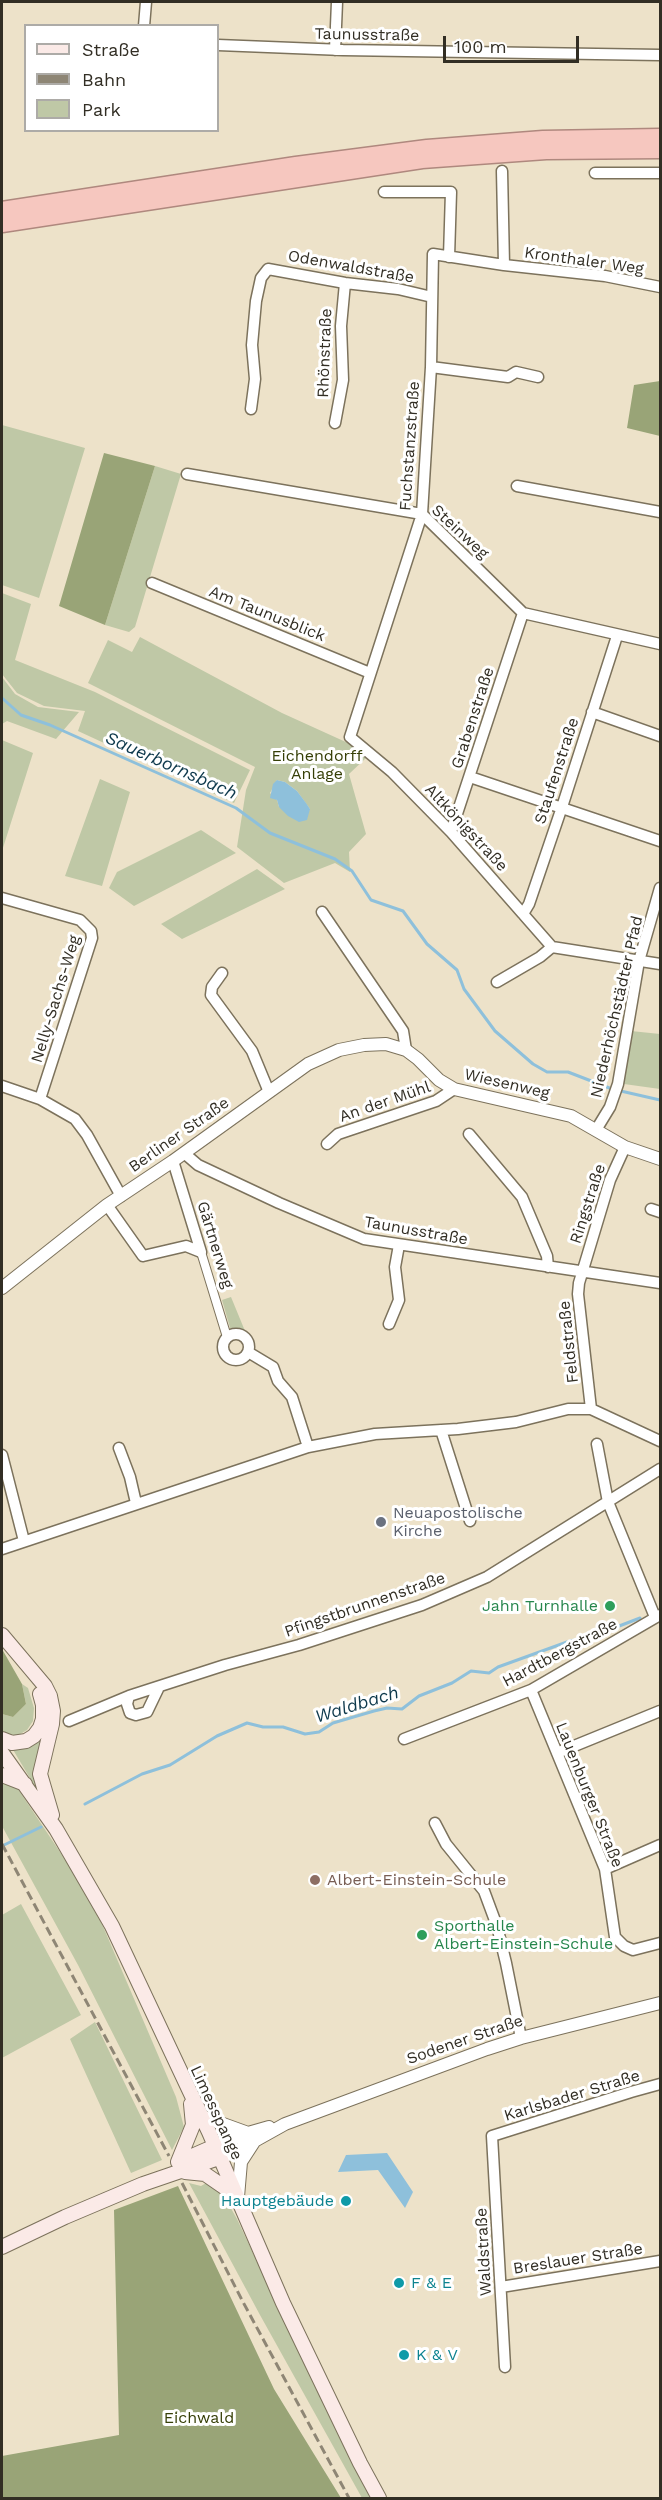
<!DOCTYPE html>
<html>
<head>
<meta charset="utf-8">
<style>
	body { margin:0 }
	#map { position:relative; width:662px; height:2500px; overflow:hidden; background:#ede2c9; font-family:"Work Sans",sans-serif }
	canvas { display:block }
	.frame { position:absolute; inset:0; border:3px solid #322e24; pointer-events:none }
	.legend { position:absolute; left:24px; top:24px; width:195px; height:108px; box-sizing:border-box; background:#fff; border:2px solid #adaba7; margin:0; padding:8px 10px; list-style:none; font-size:18px; color:#322e24 }
	.legend li { display:flex; align-items:center; gap:12px; height:30px }
	.legend b { width:30px; border:2px solid #adaba7 }
	.scale { position:absolute; left:443px; top:36px; width:136px; height:27px; box-sizing:border-box; border:3px solid #322e24; border-top:0; padding-left:8px; font-size:18px; line-height:21px; white-space:nowrap; color:#322e24; -webkit-text-stroke:4px #fff; paint-order:stroke }
</style>
</head>
<body>
<div id="map">
<canvas width="662" height="2500"></canvas>
<div class="frame"></div>
<ul class="legend">
<li><b style="height:8px;background:#fbeae7"></b>Straße</li>
<li><b style="height:8px;background:#8e8675"></b>Bahn</li>
<li><b style="height:16px;background:#bfc8a6"></b>Park</li>
</ul>
<div class="scale">100 m</div>
</div>
<script>
const g = document.querySelector('canvas').getContext('2d');
g.lineJoin = 'round';
function paint(path, color) { g.fillStyle = color; g.fill(path, 'evenodd'); }
const shape = rows => new Path2D(rows.map(r => 'M' + r).join(''));
function trace(path, color, width, dash) { g.strokeStyle = color; g.lineWidth = width; g.lineCap = dash ? 'butt' : 'round'; g.setLineDash(dash || []); g.stroke(path); }
function drawText(font, color, halo, rows, align = 'center') {
  g.font = font + ' "Work Sans",sans-serif'; g.lineWidth = 6; g.setLineDash([]); g.textBaseline = 'middle'; g.strokeStyle = halo; g.fillStyle = color; for (const [text, x, y, turn = 0] of rows) {
    g.save(); g.translate(x, y); g.rotate((+turn || 0) * Math.PI / 180); g.textAlign = isNaN(turn) ? turn : align; if (halo) g.strokeText(text, 0, 0); g.fillText(text, 0, 0); g.restore();
  }
}
const green = shape([
	[2,425,85,448,39,598,2,585],
	[155,466,181,474,135,627,129,632,105,625],
	[2,593,31,604,15,660,95,692,250,770,234,803,78,731,85,711,44,706,17,693,2,674],
	[140,637,282,713,348,743,366,758,349,774,366,834,349,852,350,872,335,863,284,883,237,847,246,790,255,767,88,683,108,640,132,652],
	[277,780,285,782,297,791,310,809,279,807,277,800,270,793],
	[2,677,15,694,38,707,79,712,56,739,7,721,2,724],
	[2,740,33,753,2,851],
	[100,779,130,792,102,886,65,876],
	[201,830,236,853,134,906,109,888,117,872],
	[257,869,285,889,182,939,161,924],
	[631,1031,660,1034,660,1089,624,1084],
	[231,1297,245,1331,231,1331,222,1300],
	[22,1684,28,1688,34,1708,33,1721,27,1730,17,1736,6,1734,2,1731,2,1714,13,1717,26,1704],
	[49,1720,34,1768,37,1790,12,1748,23,1749,35,1742],
	[2,1782,18,1789,66,1861,102,1924,176,2097,184,2127,172,2150,78,1965,2,1826],
	[21,1904,81,2015,2,2058,2,1915],
	[95,2022,162,2160,131,2173,70,2039],
	[208,2182,220,2189,237,2219,324,2404,372,2498,362,2498,260,2315,189,2183,201,2186]
]);
const forest = shape([
	[660,381,660,436,627,428,634,385],
	[104,453,155,466,105,625,59,606],
	[2,1649,22,1684,26,1704,13,1717,2,1714],
	[178,2186,274,2389,341,2498,2,2498,2,2456,119,2435,114,2210]
]);
const water = shape([
	[277,780,285,782,297,791,306,803,310,809,307,820,299,822,288,816,279,807,277,800,270,798,273,784],
	[387,2153,413,2192,405,2208,378,2170,338,2172,346,2155]
]);
const stream = shape([
	[2,698,21,715,50,725,236,808,270,833,335,859,352,871,371,900,403,911,427,944,457,970,464,989,495,1031,533,1064,547,1072,568,1072,612,1089,660,1100],
	[85,1804,142,1774,170,1765,217,1736,247,1723,263,1727,283,1727,305,1734,319,1732,333,1723,374,1711,387,1708,402,1709,419,1696,452,1683,471,1671,489,1673,498,1667,567,1642,601,1633,640,1618],
	[2,1846,41,1827]
]);
const pedestrian = shape([
	[201,1252,227,1337]
]);
const minor = shape([
	[144,26,146,2],
	[218,45,343,50,660,55],
	[335,50,337,2],
	[502,171,504,265],
	[595,173,660,173],
	[384,192,451,192,449,257],
	[660,287,605,276,504,265,433,254,431,367,422,514,350,737,392,772,451,832,552,947,660,964],
	[431,367,508,377,516,372,538,377],
	[251,409,255,379,252,345,256,301,261,278,268,269,345,283,398,289,432,297],
	[335,423,343,380,341,326,345,283],
	[187,474,422,514,523,613,660,644],
	[517,486,660,512],
	[152,583,370,673],
	[592,712,660,736],
	[470,777,660,841],
	[451,832,523,613],
	[2,898,80,920,91,931,92,938,40,1099],
	[322,912,403,1031,406,1050],
	[523,914,529,904,562,807,617,636],
	[222,973,212,987,211,995,252,1051,269,1092],
	[497,982,540,957,552,947],
	[2,1086,40,1099,75,1119,87,1135,121,1196],
	[596,1130,610,1107,618,1084,639,961,660,888],
	[469,1134,522,1197,547,1256,548,1267],
	[327,1144,338,1134,436,1101,454,1089],
	[184,1153,198,1165,279,1203,364,1239,660,1283],
	[173,1161,201,1252],
	[107,1205,143,1256,186,1246,201,1252],
	[651,1209,660,1212],
	[389,1324,399,1300,395,1267,399,1245],
	'223 1347a13 13 0 1 1 26 0a13 13 0 1 1-26 0Z',
	[248,1352,273,1367,278,1381,292,1397,308,1447],
	[591,1409,578,1294,579,1283,610,1180,625,1147],
	[441,1430,470,1521],
	[597,1444,608,1502,655,1617],
	[119,1448,130,1477,136,1503],
	[2,1455,24,1541],
	[2,1549,308,1447,375,1434,458,1429,516,1422,568,1409,591,1409,660,1441],
	[159,1687,147,1712,136,1715,130,1713,127,1704,129,1696,225,1665,299,1645,422,1605,487,1577,660,1469],
	[531,1690,605,1869,615,1937,624,1946,633,1950,660,1943],
	[69,1721,129,1696],
	[404,1739,531,1690,660,1615],
	[557,1753,660,1711],
	[435,1823,446,1844,484,1891,497,1926,506,1963,521,2038],
	[605,1869,660,1845],
	[501,2287,660,2261],
	[505,2367,492,2136,631,2092,660,2084]
]);
const tertiary = shape([
	[2,1288,107,1205,173,1161,308,1064,339,1050,364,1045,386,1044,406,1050,418,1059,439,1080,454,1089,571,1116,625,1147,660,1159],
	[201,2116,248,2133],
	[215,2146,248,2133,269,2127],
	[219,2158,233,2153,285,2124,487,2049,521,2038,660,2003],
	[238,2197,241,2162,254,2142]
]);
const secondary = shape([
	[2,1635,45,1686,50,1696,53,1711,52,1724,40,1774,52,1815],
	[2,1739,12,1743,26,1741,34,1736,40,1728,43,1719,43,1705,40,1694],
	[2,1753,56,1829,112,1926,209,2132,283,2303,360,2463,379,2498],
	[2,1775,25,1784],
	[183,2160,215,2146],
	[178,2162,193,2125,191,2104],
	[185,2172,205,2174,234,2194],
	[2,2247,65,2217,143,2184,219,2158]
]);
const trunk = shape([
	[2,210,296,165,427,148,543,139,660,137],
	[2,224,422,160,546,151,660,150]
]);
const rail = shape([
	[2,1844,169,2156],
	[182,2183,243,2302,349,2498]
]);
const markers = [
	[381,1522,6,"#6b7280"],
	[610,1606,6,"#2e9e5b"],
	[315,1880,6,"#8d6e63"],
	[422,1935,6,"#2e9e5b"],
	[346,2201,6,"#0f9aa8"],
	[399,2283,6,"#0f9aa8"],
	[404,2355,6,"#0f9aa8"]
];
const streetNames = [
	["Taunusstraße",367,35,1],
	["Kronthaler Weg",584,261,8],
	["Odenwaldstraße",351,267,10],
	["Rhönstraße",325,353,-88],
	["Fuchstanzstraße",410,446,-86],
	["Steinweg",460,532,43],
	["Am Taunusblick",267,614,22],
	["Grabenstraße",473,718,-72],
	["Staufenstraße",557,771,-72],
	["Altkönigstraße",466,828,47],
	["Nelly-Sachs-Weg",56,999,-73],
	["Niederhöchstädter Pfad",617,1007,-77],
	["Wiesenweg",507,1084,13],
	["An der Mühl",385,1102,-19],
	["Berliner Straße",179,1135,-35],
	["Ringstraße",588,1204,-72],
	["Taunusstraße",416,1231,10],
	["Gärtnerweg",215,1245,73],
	["Feldstraße",569,1342,-96],
	["Pfingstbrunnenstraße",365,1605,-19],
	["Hardtbergstraße",560,1653,-28],
	["Lauenburger Straße",589,1795,68],
	["Sodener Straße",465,2040,-19],
	["Karlsbader Straße",572,2096,-17],
	["Limesspange",216,2113,65],
	["Waldstraße",484,2252,-93],
	["Breslauer Straße",578,2259,-9]
];
const parkNames = [
	["Eichendorff",317,756],
	["Anlage",317,774],
	["Eichwald",199,2418]
];
const worshipNames = [
	["Neuapostolische",393,1513],
	["Kirche",393,1531]
];
const leisureNames = [
	["Jahn Turnhalle",598,1606],
	["Sporthalle",434,1926,"left"],
	["Albert-Einstein-Schule",434,1944,"left"]
];
const educationNames = [
	["Albert-Einstein-Schule",327,1880]
];
const cultureNames = [
	["Hauptgebäude",334,2201,"right"],
	["F & E",411,2283],
	["K & V",416,2355]
];
const waterNames = [
	["Sauerbornsbach",171,766,24],
	["Waldbach",357,1705,-17]
];
paint(green, '#bfc8a6');
paint(forest, '#99a477');
paint(water, '#8ec0db');
trace(stream, '#8ec0db', 3);
trace(pedestrian, '#7c725c', 10);
trace(minor, '#7c725c', 13);
trace(tertiary, '#7c725c', 14);
trace(secondary, '#7c725c', 16);
trace(trunk, '#af887e', 19);
trace(pedestrian, '#fff', 8);
trace(minor, '#fff', 10);
trace(tertiary, '#fff', 12);
trace(secondary, '#fbeae7', 14);
trace(trunk, '#f6c7bf', 16);
trace(rail, '#8e8675', 3, [9, 4.5]);
for (const [x, y, r, color] of markers) { const dot = new Path2D(); dot.arc(x, y, r, 0, 2 * Math.PI); g.fillStyle = color; g.fill(dot); trace(dot, '#fff', 2); }
drawText('16px', '#322e24', '#fff', streetNames);
drawText('16px', '#363f07', '#fff', parkNames);
drawText('16px', '#5b616d', '#fff', worshipNames, 'left');
drawText('16px', '#27864d', '#fff', leisureNames, 'right');
drawText('16px', '#785e54', '#fff', educationNames, 'left');
drawText('16px', '#0d838f', '#fff', cultureNames, 'left');
drawText('italic 18px', '#0e394c', '#fff', waterNames);
</script>
</body>
</html>
